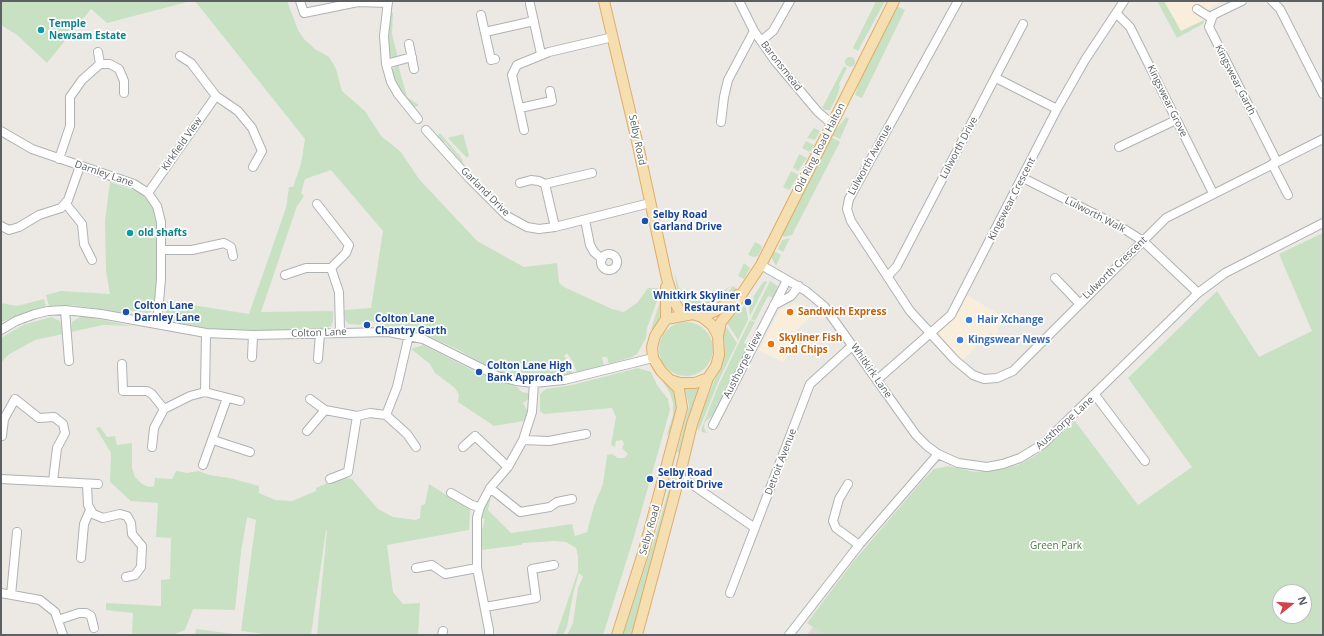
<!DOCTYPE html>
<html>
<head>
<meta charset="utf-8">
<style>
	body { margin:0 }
	#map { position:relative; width:1324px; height:636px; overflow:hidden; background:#ece9e4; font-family:"Open Sans",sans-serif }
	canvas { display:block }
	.frame { position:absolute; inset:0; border:2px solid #5c6063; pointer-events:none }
	.north { position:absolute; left:1272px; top:584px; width:40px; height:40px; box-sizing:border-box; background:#fff; border:1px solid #bebfc1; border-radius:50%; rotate:73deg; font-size:11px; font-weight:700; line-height:16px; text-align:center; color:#5c6063 }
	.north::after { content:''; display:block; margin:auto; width:14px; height:18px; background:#d3434f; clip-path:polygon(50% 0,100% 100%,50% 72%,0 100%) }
</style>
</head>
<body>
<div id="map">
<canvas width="1324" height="636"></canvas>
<div class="frame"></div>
<div class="north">N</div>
</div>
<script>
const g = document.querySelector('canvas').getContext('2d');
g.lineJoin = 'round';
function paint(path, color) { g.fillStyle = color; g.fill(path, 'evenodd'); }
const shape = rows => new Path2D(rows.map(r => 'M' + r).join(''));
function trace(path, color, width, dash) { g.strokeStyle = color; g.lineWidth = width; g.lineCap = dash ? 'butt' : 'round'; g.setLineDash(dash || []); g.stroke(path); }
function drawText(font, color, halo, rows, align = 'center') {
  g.font = font + ' "Open Sans",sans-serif'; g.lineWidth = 3.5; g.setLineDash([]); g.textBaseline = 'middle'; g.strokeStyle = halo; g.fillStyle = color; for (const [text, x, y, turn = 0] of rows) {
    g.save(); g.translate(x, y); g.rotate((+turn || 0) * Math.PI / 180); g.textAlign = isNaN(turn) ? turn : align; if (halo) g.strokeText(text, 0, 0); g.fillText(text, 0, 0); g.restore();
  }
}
const commercial = shape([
	[1164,1,1222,1,1209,9,1204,20,1181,31],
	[966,295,1004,317,1009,316,997,328,999,331,994,335,991,331,961,362,941,340,940,332,943,325,948,325,956,316,963,304,962,301],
	[796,304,814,314,794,332,802,340,783,362,759,350,780,309]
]);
const education = shape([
	[813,627,824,635,807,635]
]);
const green = shape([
	[1,1,191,1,107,23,91,9,47,63,17,35,1,25],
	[195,1,287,1,298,30,304,39,315,49,329,57,332,62,336,69,342,91,365,111,381,136,401,152,419,179,477,241,524,267,557,263,559,283,564,287,612,309,624,312,637,303,648,288,658,288,660,293,647,328,646,338,637,354,632,357,609,364,607,357,602,357,604,366,577,373,573,362,567,353,564,356,570,363,573,374,563,377,524,378,495,371,457,349,417,331,379,326,372,321,362,322,361,325,349,324,345,320,344,310,371,308,383,231,331,170,305,179,301,193,304,196,297,206,261,312,333,311,333,321,331,326,326,329,254,331,210,329,175,324,176,322,169,319,165,314,167,301,249,314,286,208,289,187,293,187,301,164,305,139],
	[876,1,885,1,858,51,853,48],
	[1157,1,1164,1,1181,31,1204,20,1203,24,1177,38],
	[897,6,905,10,862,98,855,95,860,80],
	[391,13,393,13,392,34,398,58,394,59,389,55,388,40],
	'845 62a5 5 0 1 1 10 0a5 5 0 1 1-10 0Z',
	[398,64,407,97,419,105,416,107,411,106,405,98,395,79,392,70],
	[844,66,847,68,839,84,840,87,837,96,830,110,825,110,822,108],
	[846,117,849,119,840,139,832,135],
	[814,128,820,131,815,140,807,138],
	[440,133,462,159,463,164,445,142,439,141,437,137],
	[463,134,469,155,467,158,448,138],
	[831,137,840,142,792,235,784,237,781,235],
	[806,141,814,145,810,152,802,148],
	[799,154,807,158,798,171,793,168],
	[791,171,799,175,789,190,783,187],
	[110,182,139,192,149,200,155,211,158,262,156,304,154,304,151,312,147,313,124,310,123,313,73,305,49,306,46,295,61,291,110,294,106,271,105,221],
	[1323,233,1323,635,824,635,807,623,853,562,922,481,934,469,949,466,975,472,1004,469,1018,465,1038,454,1075,421,1138,505,1192,467,1128,378,1217,291,1259,357,1312,331,1279,254],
	[1280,592,1304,592,1304,616,1280,616],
	[790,238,783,252,778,249,782,240],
	[755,242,761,245,762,248,758,256,754,257,748,255],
	[774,251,781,255,776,266,771,257],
	[744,263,750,268,744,279,738,276],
	[674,271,679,288,698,301,705,302,714,298,732,285,714,302,704,306,694,307,685,303,678,295],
	[767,281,767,282,750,316,749,306,754,299,753,297,763,282],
	[770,281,778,286,774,298,768,296,755,321,751,319],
	[733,286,737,289,734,293,714,307,714,304,722,299],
	[662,295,663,306,660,317,653,330,651,329],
	[44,299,46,307,1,322,1,303,17,306],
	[744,306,746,308,748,320,738,340,727,323],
	[51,317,60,321,63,334,35,340,8,355,1,363,1,338,23,325],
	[80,317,89,317,132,326,103,325,71,332,72,322],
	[750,320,755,322,744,343,750,346,713,415,705,422,704,428,707,433,702,432,701,430,718,386],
	'659 349a27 27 0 1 1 54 0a27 27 0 1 1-54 0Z',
	[725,325,737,343,719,380,699,430,697,429,705,403,725,355,724,335],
	[423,345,482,375,517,387,522,392,528,393,530,398,523,403,527,410,528,417,524,421,494,426,458,402,459,395,455,388,435,373,430,364,411,349],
	[638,368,651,372,657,385,668,399,670,410,633,540,603,635,567,635,573,623,578,588,583,577,579,573,573,594,567,627,563,635,556,635,578,571,578,556,576,548,566,542,554,541,523,543,521,545,481,550,482,530,485,519,481,518,485,505,487,498,491,496,488,510,511,533,572,524,575,536,587,532,594,506,603,484,607,455,612,454,618,458,624,458,628,454,622,448,624,444,622,440,616,441,615,447,611,445,616,417,612,408,544,414,540,411,540,394,546,389,572,385],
	[661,379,672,389,678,405,676,423,666,437,673,415,673,403,670,393],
	[699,387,700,387,681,454,677,452,689,406,685,389],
	[100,427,107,437,115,436,117,445,132,443,132,468,135,477,142,484,149,487,154,486,155,478,172,479,176,471,187,473,199,471,209,475,230,478,259,486,259,493,275,500,292,501,316,491,316,488,341,477,352,479,378,509,393,517,416,520,420,518,421,506,425,504,429,484,470,510,469,530,387,545,393,592,403,604,420,603,418,635,317,635,327,530,326,530,311,635,271,635,241,631,256,520,247,517,241,552,235,610,193,609,185,630,173,635,132,635,133,613,106,610,106,603,161,606,161,580,170,579,171,538,156,537,158,503,131,501,110,482,111,453,96,428],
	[675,468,679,469,634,635,623,635,654,540],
	[196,629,234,634,234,635,195,635]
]);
const minor = shape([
	[300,1,304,13,358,2,388,3],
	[388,1,384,36,386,64,391,82,398,94,418,119],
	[739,1,754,31,775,61,818,112,832,124],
	[958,1,849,199,847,209,851,221,910,311,955,360,973,375,984,379,997,378,1013,371,1166,218,1323,139],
	[1242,1,1213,15,1209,27,1277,162],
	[1272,1,1280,9,1323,94],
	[530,4,541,54],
	[1197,9,1211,18],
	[1116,13,1130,27,1213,193],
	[481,15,491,60,495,59],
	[485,32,534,21],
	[761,41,773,31,790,1],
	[409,44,414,69],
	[98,52,100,64,110,64,119,69,124,81,124,93],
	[180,56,191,63,216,96,238,111,252,128,262,151,253,167],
	[386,64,412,57],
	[996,78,1057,109],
	[520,108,552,101,550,91],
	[721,122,724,97,728,80,754,31],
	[426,130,469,178,507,216,527,227,539,229,555,227,650,203],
	[524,130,512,75,517,65,549,52,613,37],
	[1,131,32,149,134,184,148,193,157,206,161,222,161,279,157,324],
	[1119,147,1176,120],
	[59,159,70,126,70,97,82,80,100,64],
	[1272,164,1288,195],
	[1023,178,1121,227,1143,241,1198,293],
	[520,183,531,180,539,181,545,184],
	[148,193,216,96],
	[66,204,82,224,84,244,92,260],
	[317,204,349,245,346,253,331,268,339,292,340,332],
	[585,220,590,245,594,252,602,259],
	[1,226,9,230,19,227,39,215,61,208,68,200,80,166],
	[555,227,545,184,592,173],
	[162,250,192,250,224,243,231,247,233,256],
	'601 262a8 8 0 1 1 16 0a8 8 0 1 1-16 0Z',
	[761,265,806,291,824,306,916,435,927,446,938,454,958,463,987,467,1003,464,1020,458,1043,444,1198,293,1225,273,1323,223],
	[285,275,306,268,331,268],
	[888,276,897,266,1023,24],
	[1055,278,1079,303],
	[774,305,791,296,799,286],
	[65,310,69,361],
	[1,330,16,321,35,314,48,311,65,310,101,314,206,333,253,335,389,332,423,339,497,376,516,381,534,383,564,380,653,358],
	[252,357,253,335],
	[318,359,320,334],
	[122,364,123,391,147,391,152,394,164,409,190,396,205,392,206,333],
	[878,379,951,315,1057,109,1085,60,1124,1],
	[205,392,240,401],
	[1095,395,1145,461],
	[310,399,325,410,357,416,370,413,386,415,397,387,409,335],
	[386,415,407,434,416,447],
	[713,425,787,280],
	[307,431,325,410],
	[2,436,4,419,15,399,39,418,54,417,63,424,65,433,57,448,53,481],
	[213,440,250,452],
	[523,440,549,441,586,434],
	[152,447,154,428,164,409],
	[463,447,475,436,508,467],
	[203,465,227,398],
	[679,478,687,481,755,528],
	[1,479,98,484],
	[330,479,348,472,357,416],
	[87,484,88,505,93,514,103,518,120,514,127,516,131,523,132,534,142,546,141,567,135,575,126,577],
	[848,484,839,499,833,521,836,528,859,545],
	[490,488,520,512,550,507,557,502,572,499],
	[451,493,472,505,480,507],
	[81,558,84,524,90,510],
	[416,568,432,565,445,574,477,568],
	[1,593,40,600,55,612,63,635],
	[730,593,810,384,853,345],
	[11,595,17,532],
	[485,607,536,598,532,569,554,565],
	[58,620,79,613,86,613,91,616,94,628],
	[442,635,443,631],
	[489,635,489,630,477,568,477,518,480,507,490,488,508,467,523,440,532,412,534,383],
	[789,635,859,545,938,454]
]);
const major = shape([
	[604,1,637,141,667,279,674,301,682,315],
	[702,317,719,309,738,295],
	[666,319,666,287],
	[718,336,721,322,733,307,761,265,894,1],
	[617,635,644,550,682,408,679,389,661,371,653,358,652,347,655,336,666,319,693,314,702,317,712,325,718,336,719,355,716,366,708,378,695,383,680,383,670,380],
	[637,635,679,478,692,424,708,378]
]);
const markers = [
	[41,30,4,"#0f9aa8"],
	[645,221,4,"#1a4fb4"],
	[130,233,4,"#0f9aa8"],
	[748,302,4,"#1a4fb4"],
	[126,312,4,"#1a4fb4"],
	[790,312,4,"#e8710a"],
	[969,320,4,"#3f7fe0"],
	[367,325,4,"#1a4fb4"],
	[960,340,4,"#3f7fe0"],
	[771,344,4,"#e8710a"],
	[479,372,4,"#1a4fb4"],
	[650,479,4,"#1a4fb4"]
];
const cultureNames = [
	["Temple",49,24],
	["Newsam Estate",49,36],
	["old shafts",138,233]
];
const streetNames = [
	["Baronsmead",781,66,52],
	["Kingswear Garth",1235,80,63],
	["Kingswear Grove",1167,101,64],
	["Selby Road",637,140,78],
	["Kirkfield View",182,144,-55],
	["Old Ring Road Halton",820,148,-63],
	["Lulworth Drive",959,148,-62],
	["Lulworth Avenue",870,160,-61],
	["Darnley Lane",104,174,19],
	["Garland Drive",485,192,45],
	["Kingswear Crescent",1012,199,-63],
	["Lulworth Walk",1095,215,27],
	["Lulworth Crescent",1115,268,-44],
	["Colton Lane",319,333,-2],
	["Austhorpe View",743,365,-63],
	["Whitkirk Lane",871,371,55],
	["Austhorpe Lane",1065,423,-42],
	["Detroit Avenue",781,462,-69],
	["Selby Road",650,530,-74]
];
const transitNames = [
	["Selby Road",653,215],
	["Garland Drive",653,227],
	["Whitkirk Skyliner",740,296,"right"],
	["Restaurant",740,308,"right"],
	["Colton Lane",134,306],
	["Darnley Lane",134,318],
	["Colton Lane",375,319],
	["Chantry Garth",375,331],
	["Colton Lane High",487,366],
	["Bank Approach",487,378],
	["Selby Road",658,473],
	["Detroit Drive",658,485]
];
const foodNames = [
	["Sandwich Express",798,312],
	["Skyliner Fish",779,338],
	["and Chips",779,350]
];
const shopNames = [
	["Hair Xchange",977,320],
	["Kingswear News",968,340]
];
const parkNames = [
	["Green Park",1056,546]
];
paint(commercial, '#f9eedc');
paint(education, '#dcd9d2');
paint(green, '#c8e1c3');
trace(minor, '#afb2b5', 10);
trace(major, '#dfac6a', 12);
trace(minor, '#fff', 8);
trace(major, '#f5dfb1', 10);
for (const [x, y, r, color] of markers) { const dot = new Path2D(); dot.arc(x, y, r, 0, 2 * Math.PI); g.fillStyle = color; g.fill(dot); trace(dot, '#fff', 1.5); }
drawText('bold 10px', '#0d838f', '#fff', cultureNames, 'left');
drawText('10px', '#5c6063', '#fff', streetNames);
drawText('bold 10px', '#164399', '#fff', transitNames, 'left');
drawText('bold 10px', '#c56008', '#fff', foodNames, 'left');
drawText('bold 10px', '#366cbe', '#fff', shopNames, 'left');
drawText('10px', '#467e3f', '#fff', parkNames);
</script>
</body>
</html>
